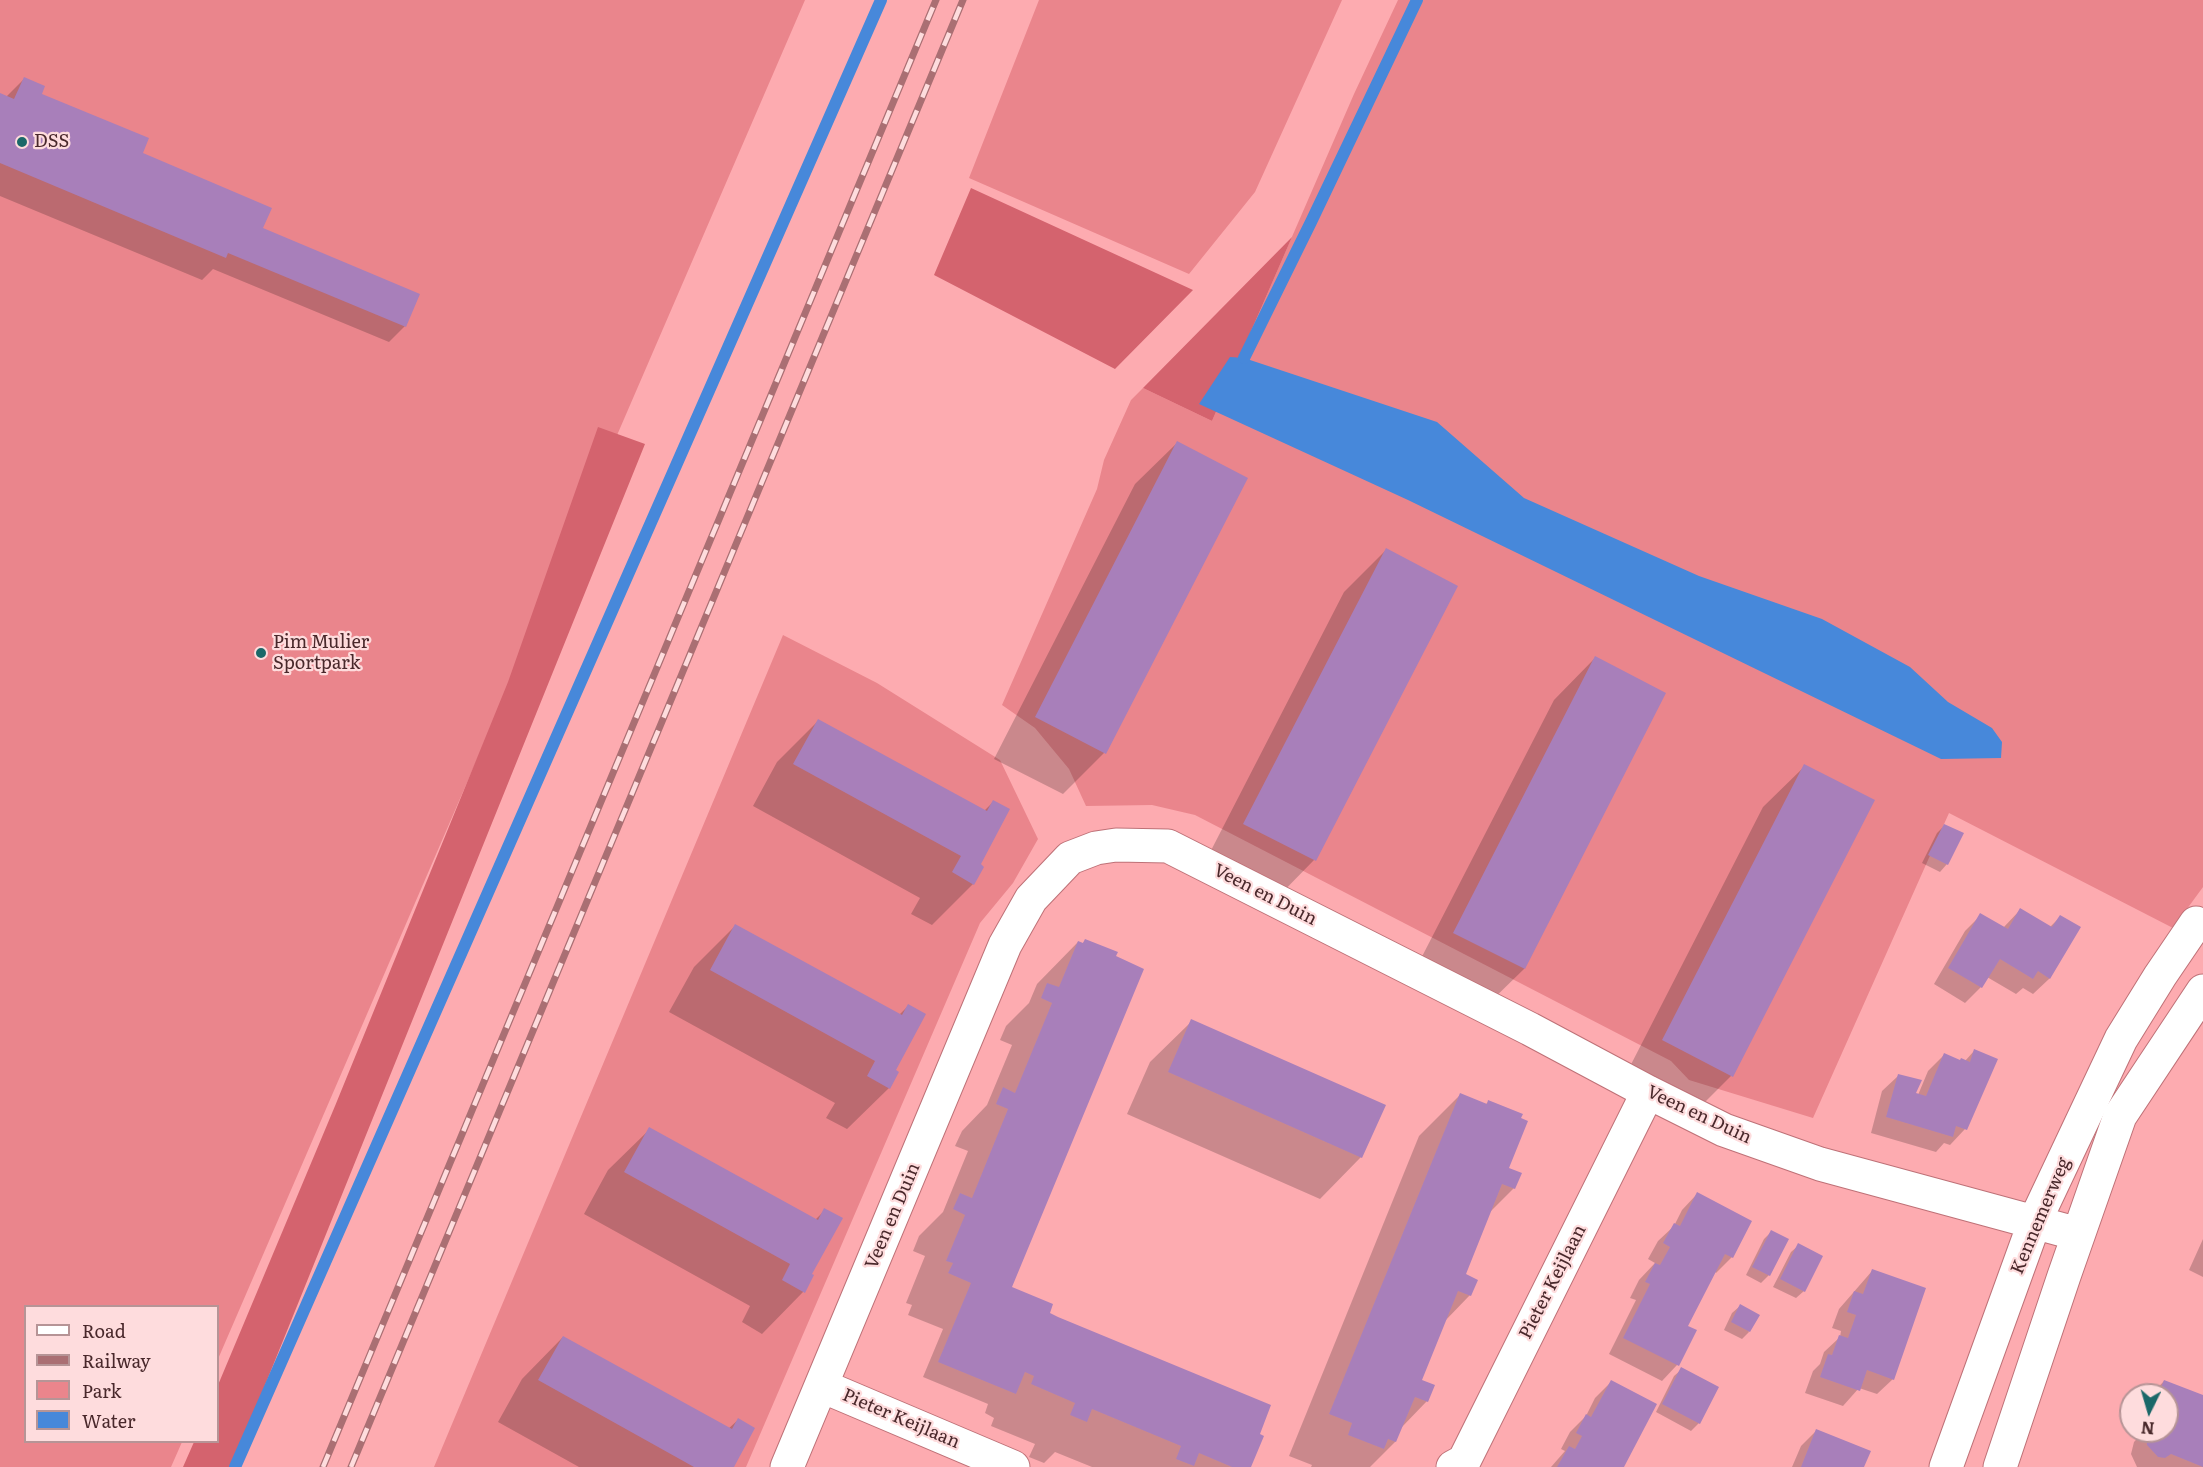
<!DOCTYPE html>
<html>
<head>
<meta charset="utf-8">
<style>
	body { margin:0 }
	#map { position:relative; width:2203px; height:1467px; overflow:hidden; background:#fdabb0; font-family:Literata,serif }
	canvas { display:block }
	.legend { position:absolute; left:24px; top:1305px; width:195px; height:138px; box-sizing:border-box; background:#fedcdd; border:2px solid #b69496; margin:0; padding:8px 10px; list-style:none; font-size:18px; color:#49282b }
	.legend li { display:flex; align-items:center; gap:12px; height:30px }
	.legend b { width:30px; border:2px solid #b69496 }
	.north { position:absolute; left:2119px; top:1383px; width:60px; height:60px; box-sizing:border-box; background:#fedcdd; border:2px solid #b69496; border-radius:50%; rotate:185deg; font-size:16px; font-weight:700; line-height:24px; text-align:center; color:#49282b }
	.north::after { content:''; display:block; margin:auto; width:21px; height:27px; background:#1b6869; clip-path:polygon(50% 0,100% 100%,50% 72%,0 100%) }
</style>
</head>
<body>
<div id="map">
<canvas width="2203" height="1467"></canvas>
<ul class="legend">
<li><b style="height:8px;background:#fff"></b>Road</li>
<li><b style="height:8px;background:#aa6f73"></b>Railway</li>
<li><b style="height:16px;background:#ea858c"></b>Park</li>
<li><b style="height:16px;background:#4788da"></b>Water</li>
</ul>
<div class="north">N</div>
</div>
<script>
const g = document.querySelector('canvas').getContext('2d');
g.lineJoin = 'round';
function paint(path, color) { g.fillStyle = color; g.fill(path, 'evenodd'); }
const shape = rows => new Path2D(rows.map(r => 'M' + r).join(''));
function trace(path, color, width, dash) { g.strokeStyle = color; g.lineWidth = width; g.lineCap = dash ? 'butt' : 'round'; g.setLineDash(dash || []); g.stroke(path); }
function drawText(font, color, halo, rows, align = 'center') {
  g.font = font + ' Literata,serif'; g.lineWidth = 4.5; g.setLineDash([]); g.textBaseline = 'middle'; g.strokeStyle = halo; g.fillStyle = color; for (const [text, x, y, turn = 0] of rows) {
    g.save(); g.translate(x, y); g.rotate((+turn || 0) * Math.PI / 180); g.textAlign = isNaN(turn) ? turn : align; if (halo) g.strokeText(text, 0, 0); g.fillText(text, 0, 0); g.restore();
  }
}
const green = shape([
	[0,0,805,0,218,1359,218,1306,26,1306,26,1442,182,1442,171,1467,0,1467],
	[1039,0,1342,0,1255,192,1189,274,969,178],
	[1398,0,2203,0,2203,887,2173,928,1949,813,1813,1118,1689,1080,1671,1061,1195,815,1152,805,1086,806,1069,769,1035,728,1002,705,1097,489,1104,460,1131,400,1143,388,1212,421,1354,94],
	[783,635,877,683,1000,760,1038,839,1013,883,980,923,746,1467,434,1467]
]);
const forest = shape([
	[971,188,1193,290,1115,369,934,275],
	[1292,237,1212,421,1143,388],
	[598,427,645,444,232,1467,183,1467,194,1442,218,1442,218,1385,335,1106,508,682]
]);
const water = shape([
	[1230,357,1244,358,1437,422,1524,498,1699,576,1822,619,1910,667,1948,702,1992,728,2002,742,2001,758,1941,759,1408,500,1199,404]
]);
const shadow = shape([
	[24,79,41,95,141,154,261,229,405,326,389,342,213,269,202,280,0,196,0,95,6,97],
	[1177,443,1104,753,1063,794,994,759,1135,484],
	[1386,550,1456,586,1314,860,1273,902,1203,866,1344,592],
	[1595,658,1664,694,1524,969,1482,1010,1413,974,1554,700],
	[818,721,984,811,993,802,973,884,932,925,911,914,920,898,753,806,777,762],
	[1805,766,1731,1076,1690,1117,1622,1082,1763,807],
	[1944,826,1947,864,1940,872,1922,863,1937,833],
	[2020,910,2050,927,2060,917,2079,927,2049,979,2033,994,2023,988,2016,994,1987,977,1981,987,1965,1003,1934,984,1965,931,1981,915,2003,928],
	[735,926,899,1015,908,1006,889,1088,847,1129,826,1118,835,1103,669,1012,694,967],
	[1086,940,1010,1288,1048,1314,1258,1435,1249,1467,1092,1467,1055,1452,1044,1463,1029,1457,1035,1444,991,1426,994,1418,985,1413,988,1404,923,1377,943,1329,908,1315,912,1305,906,1303,925,1256,913,1251,919,1236,943,1212,968,1151,955,1146,962,1131,987,1105,1012,1045,1000,1040,1006,1026,1029,1003,1037,984,1078,942,1082,944],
	[1192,1021,1361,1157,1320,1199,1127,1114,1150,1062],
	[1974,1051,1996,1060,1965,1129,1950,1145,1944,1143,1936,1152,1871,1133,1882,1091,1898,1076,1914,1094,1918,1095,1928,1071,1944,1055,1960,1061,1965,1061],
	[1460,1095,1485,1105,1488,1102,1514,1188,1489,1213,1464,1275,1470,1295,1444,1322,1420,1380,1427,1401,1401,1428,1395,1442,1370,1467,1311,1467,1312,1465,1289,1456,1419,1136],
	[650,1129,815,1220,825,1210,810,1275,812,1276,803,1292,762,1334,742,1322,750,1306,584,1214,608,1170],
	[1697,1194,1732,1257,1716,1273,1714,1271,1686,1326,1695,1330,1677,1365,1662,1381,1609,1354,1636,1300,1630,1298,1639,1280,1655,1263,1648,1259,1658,1241,1674,1226,1682,1210],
	[1771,1232,1769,1275,1761,1283,1746,1275,1764,1239],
	[2203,1239,2203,1277,2189,1270],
	[1799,1245,1804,1291,1796,1298,1773,1287,1791,1252],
	[1872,1271,1893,1379,1877,1394,1859,1388,1843,1406,1805,1393,1813,1371,1820,1364,1824,1352,1840,1337,1841,1331,1832,1328,1839,1309],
	[1740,1306,1749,1332,1742,1339,1724,1330,1732,1313],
	[563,1337,728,1429,738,1420,732,1467,579,1467,498,1422,522,1379],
	[1682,1369,1699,1423,1691,1431,1656,1412,1674,1376],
	[2164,1381,2203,1397,2203,1467,2137,1467,2131,1454,2134,1442,2144,1431,2167,1431,2167,1395,2151,1395],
	[1611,1382,1622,1467,1551,1467,1565,1451,1561,1449,1570,1432,1586,1416,1595,1398],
	[1817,1430,1863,1467,1792,1467,1801,1446]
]);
const stream = shape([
	[1244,358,1311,222,1417,0],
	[235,1467,881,0]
]);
const building = shape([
	[24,77,45,86,42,94,149,138,143,153,272,208,263,228,420,294,406,327,228,253,226,258,0,163,0,93,14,99],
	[1177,441,1248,478,1106,754,1035,717],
	[1386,548,1458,586,1316,861,1243,824],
	[1595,656,1666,693,1525,969,1453,933],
	[818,719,987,811,993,800,1010,809,981,864,984,867,974,885,952,872,961,856,793,764],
	[1804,764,1875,800,1733,1077,1662,1040],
	[1944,824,1964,833,1948,865,1928,855],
	[2020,908,2052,927,2060,915,2081,927,2050,979,2038,971,2033,979,2000,959,1982,988,1948,968,1980,913,2008,929],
	[735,924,902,1015,908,1004,926,1014,896,1070,899,1072,890,1089,867,1076,875,1061,710,970],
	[1085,939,1118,952,1116,956,1144,969,1012,1287,1053,1304,1050,1313,1058,1317,1271,1405,1260,1434,1264,1436,1251,1467,1232,1467,1199,1453,1194,1466,1176,1459,1181,1446,1092,1409,1087,1422,1070,1415,1075,1403,1031,1384,1034,1376,1025,1372,1016,1394,938,1362,971,1283,948,1273,953,1263,946,1261,965,1215,953,1209,960,1193,972,1198,1008,1109,996,1104,1003,1087,1015,1093,1052,1003,1041,998,1047,983,1059,987,1078,941,1083,943],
	[1191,1019,1386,1105,1362,1158,1168,1072],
	[1974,1049,1998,1059,1967,1130,1956,1126,1953,1137,1886,1117,1898,1074,1922,1080,1916,1093,1926,1096,1944,1053,1960,1060,1961,1058,1970,1062],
	[1460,1093,1487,1104,1488,1100,1523,1114,1521,1118,1528,1121,1509,1168,1522,1173,1515,1189,1502,1184,1466,1274,1478,1280,1471,1296,1458,1291,1422,1380,1435,1385,1428,1402,1415,1397,1396,1442,1388,1439,1384,1449,1348,1435,1352,1423,1329,1414],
	[649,1127,818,1220,824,1208,843,1218,812,1274,814,1275,805,1293,782,1280,790,1264,624,1172],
	[1697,1192,1752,1221,1733,1258,1725,1254,1688,1326,1697,1330,1679,1366,1623,1338,1650,1284,1645,1282,1655,1263,1660,1265,1670,1247,1663,1243,1674,1223,1680,1226],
	[1771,1230,1789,1239,1770,1276,1752,1267],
	[1798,1243,1823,1256,1805,1292,1780,1279],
	[1872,1269,1926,1288,1894,1380,1867,1370,1860,1391,1820,1377,1828,1354,1832,1355,1839,1335,1848,1338,1856,1315,1847,1312,1854,1291,1863,1294],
	[1740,1304,1760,1315,1750,1332,1731,1322],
	[563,1336,732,1429,738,1418,755,1428,734,1467,694,1467,538,1380],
	[1681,1367,1719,1387,1700,1424,1662,1404],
	[1611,1380,1657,1404,1624,1467,1557,1467,1569,1446,1575,1449,1582,1436,1576,1433,1586,1414,1591,1417],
	[2164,1380,2203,1395,2203,1467,2171,1454,2165,1458,2158,1457,2147,1445,2146,1431,2167,1431,2167,1395,2158,1395],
	[1816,1429,1871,1451,1864,1467,1801,1467]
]);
const minor = shape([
	[822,1386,1013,1467],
	[787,1467,1005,945,1031,899,1070,858,1096,848,1116,845,1168,846,1530,1029,1648,1092,1724,1130,1820,1164,2078,1234],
	[1453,1467,1464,1461,1648,1092],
	[1946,1467,2035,1221,2121,1039,2160,976,2196,923]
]);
const tertiary = shape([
	[2000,1467,2064,1276,2120,1116,2203,991]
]);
const rail = shape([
	[323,1467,936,0],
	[351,1467,963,0]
]);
const markers = [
	[22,142,6,"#1b6869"],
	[261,653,6,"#1b6869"]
];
const poiNames = [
	["DSS",34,142],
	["Pim Mulier",273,643],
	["Sportpark",273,664]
];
const streetNames = [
	["Veen en Duin",1265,895,27],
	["Veen en Duin",1699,1115,25],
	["Veen en Duin",893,1216,-67],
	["Kennemerweg",2041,1216,-67],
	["Pieter Keijlaan",1553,1282,-63],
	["Pieter Keijlaan",901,1419,23]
];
paint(green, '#ea858c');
paint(forest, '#d4636e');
paint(water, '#4788da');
paint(shadow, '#0003');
trace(stream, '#4788da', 12);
paint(building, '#a87fba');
trace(minor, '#be7177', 35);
trace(tertiary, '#be7177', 35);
trace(minor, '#fff', 33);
trace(tertiary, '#fff', 33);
trace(rail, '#aa6f73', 7);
trace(rail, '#fedcdd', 4.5, [14]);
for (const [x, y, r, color] of markers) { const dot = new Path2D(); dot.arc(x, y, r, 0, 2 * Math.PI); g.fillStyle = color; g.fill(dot); trace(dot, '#fedcdd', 2); }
drawText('18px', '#49282b', '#fedcdd', poiNames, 'left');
drawText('18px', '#49282b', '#fedcdd', streetNames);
</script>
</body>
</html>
